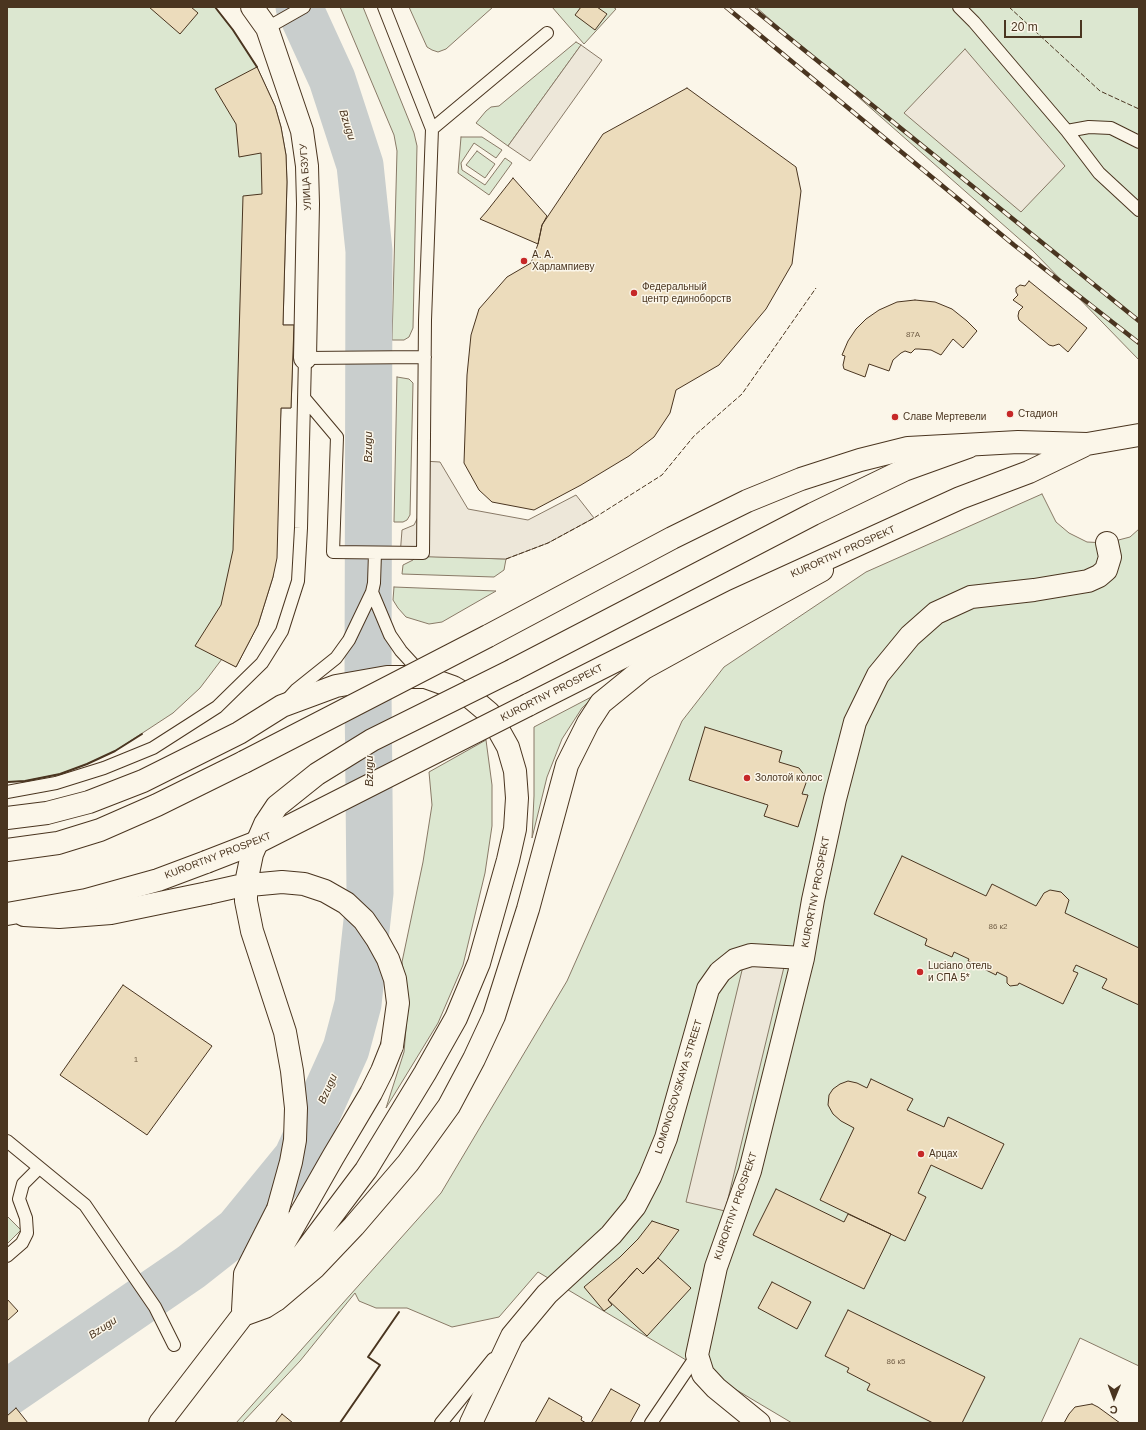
<!DOCTYPE html>
<html>
<head>
<meta charset="utf-8">
<style>
	body { margin:0 }
	#map { position:relative; width:1146px; height:1430px; overflow:hidden; background:#fbf6e9; font-family:Helvetica,sans-serif }
	canvas { display:block }
	.frame { position:absolute; inset:0; border:8px solid #4a3520; pointer-events:none }
	.north { position:absolute; left:1094px; top:1378px; width:40px; height:40px; -webkit-text-stroke:3px #fbf6e9; paint-order:stroke; rotate:181deg; font-size:11px; font-weight:700; line-height:16px; text-align:center; color:#4a3520 }
	.north::after { content:''; display:block; margin:auto; width:14px; height:18px; background:#4a3520; clip-path:polygon(50% 0,100% 100%,50% 72%,0 100%) }
	.scale { position:absolute; left:1004px; top:20px; width:78px; height:18px; box-sizing:border-box; border:2px solid #4a3520; border-top:0; padding-left:5px; font-size:12px; line-height:14px; white-space:nowrap; color:#4a3520; -webkit-text-stroke:3px #fbf6e9; paint-order:stroke }
</style>
</head>
<body>
<div id="map">
<canvas width="1146" height="1430"></canvas>
<div class="frame"></div>
<div class="north">С</div>
<div class="scale">20 m</div>
</div>
<script>
const g = document.querySelector('canvas').getContext('2d');
g.lineJoin = 'round';
function paint(path, color) { g.fillStyle = color; g.fill(path, 'evenodd'); }
const shape = rows => new Path2D(rows.map(r => 'M' + r).join(''));
function trace(path, color, width, dash) { g.strokeStyle = color; g.lineWidth = width; g.lineCap = dash ? 'butt' : 'round'; g.setLineDash(dash || []); g.stroke(path); }
function drawText(font, color, halo, rows, align = 'center') {
  g.font = font + ' Helvetica,sans-serif'; g.lineWidth = 3; g.setLineDash([]); g.textBaseline = 'middle'; g.strokeStyle = halo; g.fillStyle = color; for (const [text, x, y, turn = 0] of rows) {
    g.save(); g.translate(x, y); g.rotate((+turn || 0) * Math.PI / 180); g.textAlign = isNaN(turn) ? turn : align; if (halo) g.strokeText(text, 0, 0); g.fillText(text, 0, 0); g.restore();
  }
}
const green = shape([
	[7,7,215,7,233,30,257,67,275,106,281,127,286,155,287,182,283,325,294,325,291,408,281,408,273,577,258,625,236,667,222,659,200,688,173,713,115,751,87,764,60,774,25,781,7,782,7,7],
	[340,7,363,7,414,133,417,146,413,328,409,337,404,340,392,340,397,151,394,135,340,7],
	[409,7,493,7,446,49,438,52,432,50,427,47,409,7],
	[552,7,613,7,616,9,584,44,552,7],
	[756,7,1139,7,1139,360,1033,251,756,7],
	[576,42,581,45,508,146,476,123,486,111,491,107,499,106,576,42],
	[461,137,482,137,502,150,496,158,474,143,461,163,462,170,485,185,505,158,512,163,489,195,458,173,461,137],
	[477,151,495,164,485,178,466,165,477,151],
	[397,377,409,379,413,383,410,515,407,520,403,522,394,522,397,377],
	[1042,494,1056,522,1069,533,1087,542,1107,543,1130,537,1139,529,1139,1366,1080,1338,1041,1423,792,1423,538,1272,499,1317,452,1327,407,1308,376,1308,359,1301,355,1293,300,1361,242,1423,236,1423,441,1193,567,981,682,721,724,667,866,572,1042,494],
	[417,556,506,559,504,570,494,577,402,574,403,565,413,560,417,556],
	[394,587,496,591,442,622,429,624,406,617,398,608,393,600,394,587],
	[597,694,582,708,562,739,547,777,532,838,534,796,534,727,597,694],
	[486,740,492,785,492,826,485,873,463,965,438,1023,386,1108,404,1052,408,1004,402,962,423,862,432,805,429,772,486,740],
	[7,1216,21,1230,7,1244,7,1216]
]);
const parking = shape([
	[581,45,602,60,530,161,508,146,581,45],
	[965,49,1065,166,1021,212,904,113,965,49],
	[423,461,440,462,468,509,528,520,576,495,594,518,548,543,506,559,400,556,402,530,414,525,418,517,423,461],
	[745,958,784,967,725,1211,686,1202,745,958]
]);
const river = shape([
	[7,1393,191,1267,238,1230,297,1158,346,1049,358,1004,370,893,368,690,369,251,360,165,332,79,299,7]
]);
const building = shape([
	[149,7,191,7,198,13,180,34,149,7],
	[581,7,597,7,607,14,595,30,575,15,581,7],
	[257,67,275,106,281,127,286,155,287,182,283,325,294,325,291,408,281,408,277,558,273,577,258,625,236,667,195,646,221,605,233,550,243,196,262,194,261,153,239,157,236,124,215,89,257,67],
	[687,88,796,167,801,191,792,264,766,309,719,365,676,390,670,413,654,437,629,456,581,485,534,510,492,502,479,490,464,463,467,375,471,335,479,309,507,277,531,263,538,244,542,225,603,134,687,88],
	[513,178,547,216,542,225,538,244,480,219,487,211,513,178],
	[1029,281,1087,328,1068,352,1059,344,1053,346,1049,345,1019,320,1018,316,1019,311,1023,307,1013,300,1018,295,1016,292,1016,288,1020,285,1025,286,1029,281],
	[915,300,935,302,952,309,967,321,977,331,963,348,953,339,941,355,931,350,919,349,915,349,911,353,905,351,901,353,893,360,889,371,869,364,865,377,844,369,843,365,845,356,842,355,848,341,856,329,866,319,879,310,897,302,915,300],
	[705,727,782,751,779,762,799,768,805,776,806,783,802,794,808,795,798,827,764,816,768,805,689,780,705,727],
	[902,856,986,896,992,884,1036,906,1044,893,1050,890,1061,892,1069,900,1065,913,1139,948,1139,1005,1102,988,1107,979,1076,965,1073,971,1078,973,1063,1004,1019,983,1018,985,1010,986,1007,983,1007,977,997,972,996,975,968,961,969,959,954,952,952,957,925,945,927,939,874,914,902,856],
	[123,985,212,1046,147,1135,60,1075,123,985],
	[871,1079,913,1099,907,1110,944,1127,948,1117,1004,1144,982,1189,931,1165,918,1193,926,1197,905,1241,820,1200,854,1128,841,1121,833,1114,828,1105,829,1095,833,1089,840,1084,848,1081,857,1083,867,1088,871,1079],
	[776,1189,844,1222,848,1214,891,1234,864,1289,753,1235,776,1189],
	[652,1221,679,1230,658,1258,643,1274,637,1268,608,1300,612,1305,604,1311,584,1287,620,1257,638,1239,652,1221],
	[658,1258,691,1288,647,1336,608,1300,637,1268,643,1274,658,1258],
	[772,1282,811,1302,797,1329,758,1308,772,1282],
	[7,1299,18,1311,7,1321,7,1299],
	[848,1310,985,1377,962,1423,933,1423,867,1390,870,1384,847,1372,849,1368,825,1356,848,1310],
	[611,1389,640,1405,630,1423,591,1423,611,1389],
	[549,1398,582,1417,581,1420,586,1423,535,1423,549,1398],
	[1092,1404,1098,1407,1120,1423,1064,1423,1069,1414,1075,1407,1092,1404],
	[16,1408,28,1423,7,1423,7,1416,16,1408],
	[282,1414,293,1423,275,1423,282,1414]
]);
const service = shape([
	[959,7,974,22,1067,131],
	[267,28,304,7],
	[432,129,547,33],
	[1139,142,1111,128,1089,127,1067,131,1099,173,1139,210],
	[305,399,337,437,333,552,423,553,425,320,432,129,384,7],
	[372,592,390,635,401,651,423,675],
	[286,701,296,690,336,658,349,640,372,592,374,583,375,553],
	[7,792,56,783,104,768,153,748,217,707,262,663,282,631,298,581,301,528,305,358,425,357],
	[7,1141,85,1205,155,1307,174,1345],
	[7,1256,22,1243,27,1233,26,1218,19,1199,23,1184,39,1168],
	[441,1423,493,1359],
	[651,1423,697,1355]
]);
const minor = shape([
	[252,7,267,28,302,131,307,166,308,204,305,358],
	[471,1423,512,1336,547,1294,611,1235,635,1206,650,1177,666,1138,708,989,720,972,735,960,751,955,803,958],
	[759,1423,716,1388,703,1374,697,1355,716,1267,750,1171,803,958,813,900,835,799,855,722,878,675,910,636,936,613,971,597,1034,590,1088,581,1099,576,1106,570,1110,557,1107,543]
]);
const secondary = shape([
	[513,670,813,514,904,470,968,447],
	[7,818,47,813,89,802,143,781,239,733,282,706,336,686,387,677,425,677,453,687,470,697,489,713,508,747,515,771,517,798,515,829,508,860,479,963,456,1018,425,1073,366,1170,300,1258,276,1300],
	[24,915,59,917,111,913,208,893],
	[243,1310,245,1274,278,1209],
	[243,1315,265,1307,276,1300,315,1267,354,1226,408,1163,449,1106,474,1059,494,1016,528,909,567,765,588,723,601,703,644,668,822,570],
	[160,1423,243,1315,333,1157,371,1093,382,1071,392,1046]
]);
const primary = shape([
	[488,636,672,538,747,501,801,479,860,460,908,448,1018,442,1087,444,1139,435],
	[528,705,734,601,960,498,1029,472,1083,446],
	[7,850,58,843,100,830,157,805,244,762],
	[7,914,86,900,158,880,206,862]
]);
const rail = shape([
	[726,7,1014,245,1139,343],
	[751,7,1139,321]
]);
const secondaryBridge = shape([
	[208,893,239,886,282,882,304,884,325,891,346,903,364,920,377,939,388,959,395,979,398,1003,392,1046],
	[278,1209,291,1162,295,1140,296,1108,292,1071,285,1032,252,931,246,901,246,883,252,854,265,824,277,806,317,774,372,740,513,670]
]);
const primaryBridge = shape([
	[244,762,488,636],
	[206,862,260,841,528,705]
]);
const fence = shape([
	[1009,7,1100,91,1139,109],
	[506,559,548,543,594,518,662,475,694,436,742,394,816,288]
]);
const wall = shape([
	[215,7,233,30,257,67],
	[7,782,25,781,60,774,87,764,115,751,142,734],
	[340,1423,380,1365,368,1357,399,1312]
]);
const markers = [
	[524,261,4,"#c62828"],
	[634,293,4,"#c62828"],
	[1010,414,4,"#c62828"],
	[895,417,4,"#c62828"],
	[747,778,4,"#c62828"],
	[920,972,4,"#c62828"],
	[921,1154,4,"#c62828"]
];
const numberNames = [
	["87А",913,335],
	["86 к2",998,927],
	["1",136,1060],
	["86 к5",896,1362]
];
const streetNames = [
	["УЛИЦА БЗУГУ",306,177,-94],
	["KURORTNY PROSPEKT",843,552,-24],
	["KURORTNY PROSPEKT",552,693,-27],
	["KURORTNY PROSPEKT",218,856,-21],
	["KURORTNY PROSPEKT",816,892,-79],
	["LOMONOSOVSKAYA STREET",679,1087,-73],
	["KURORTNY PROSPEKT",736,1206,-71]
];
const poiNames = [
	["А. А.",532,255],
	["Харлампиеву",532,267],
	["Федеральный",642,287],
	["центр единоборств",642,299],
	["Стадион",1018,414],
	["Славе Мертевели",903,417],
	["Золотой колос",755,778],
	["Luciano отель",928,966],
	["и СПА 5*",928,978],
	["Арцах",929,1154]
];
const waterNames = [
	["Bzugu",347,125,72],
	["Bzugu",369,447,-90],
	["Bzugu",370,771,-90],
	["Bzugu",328,1089,-66],
	["Bzugu",103,1328,-34]
];
paint(green, '#dce7d0');
trace(green, '#887966', 1);
paint(parking, '#ede7d9');
trace(parking, '#887966', 1);
trace(river, '#c9cecd', 47);
paint(building, '#ecdcbc');
trace(building, '#4a3520', 1);
trace(service, '#4a3520', 14);
trace(minor, '#4a3520', 24);
trace(secondary, '#4a3520', 24);
trace(primary, '#4a3520', 24);
trace(service, '#fbf6e9', 12);
trace(minor, '#fbf6e9', 22);
trace(secondary, '#fbf6e9', 22);
trace(primary, '#fbf6e9', 22);
trace(rail, '#4a3520', 4.5);
trace(rail, '#fbf6e9', 3, [9]);
trace(secondaryBridge, '#4a3520', 24, []);
trace(primaryBridge, '#4a3520', 24, []);
trace(secondaryBridge, '#fbf6e9', 22);
trace(primaryBridge, '#fbf6e9', 22);
trace(fence, '#4a3520', 1, [5, 2]);
trace(wall, '#4a3520', 2);
for (const [x, y, r, color] of markers) { const dot = new Path2D(); dot.arc(x, y, r, 0, 2 * Math.PI); g.fillStyle = color; g.fill(dot); trace(dot, '#fbf6e9', 1.5); }
drawText('8px', '#725f47', null, numberNames);
drawText('10px', '#4a3520', '#fbf6e9', streetNames);
drawText('10px', '#4a3520', '#fbf6e9', poiNames, 'left');
drawText('italic 11px', '#4a3520', '#fbf6e9', waterNames);
</script>
</body>
</html>
